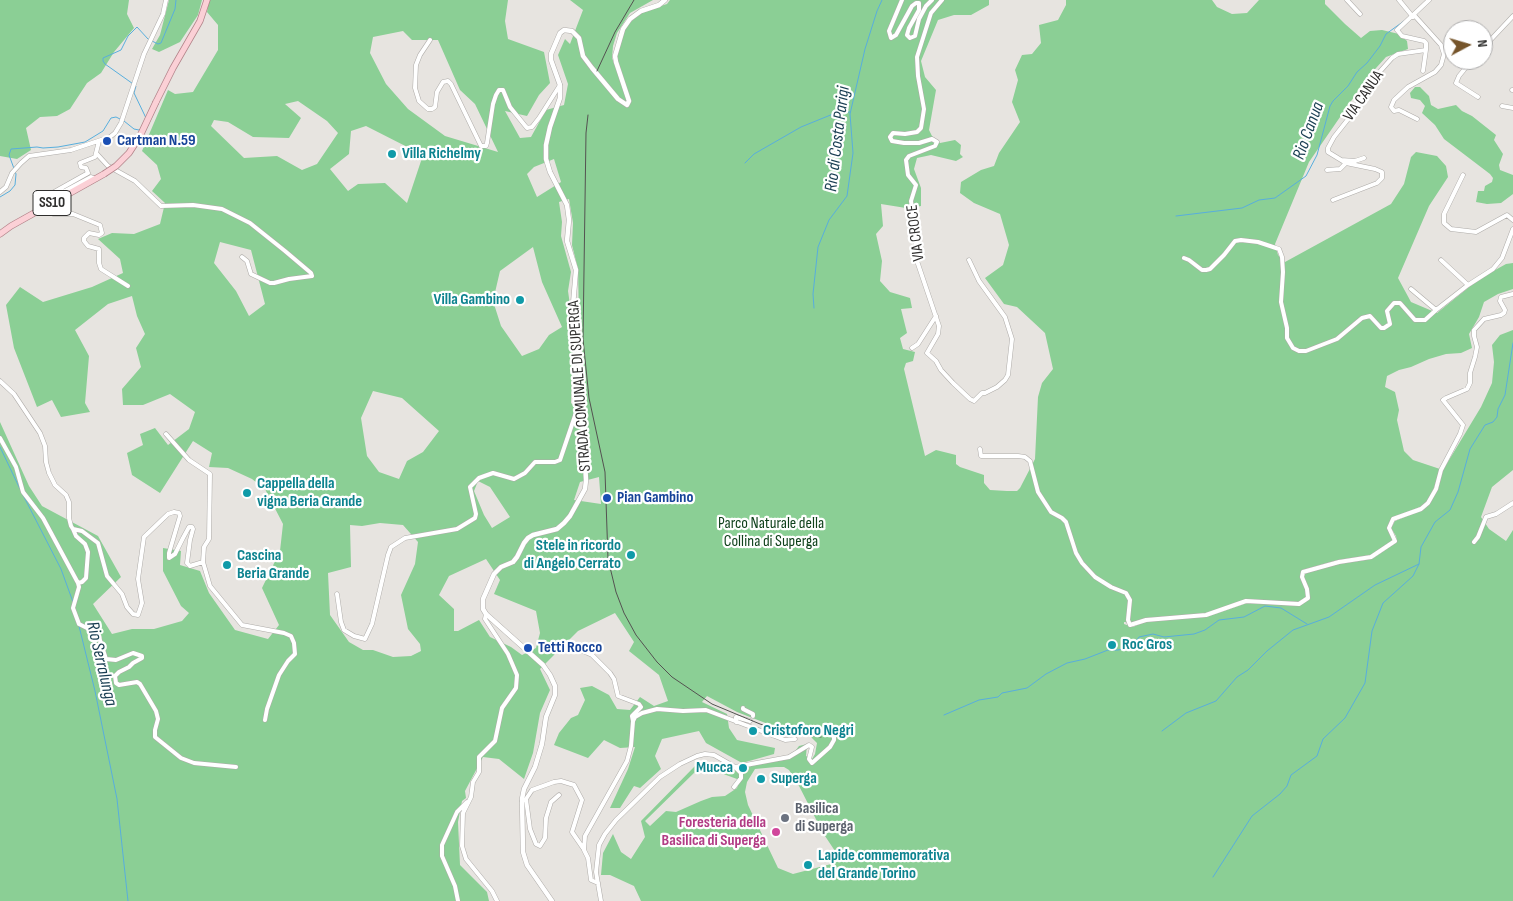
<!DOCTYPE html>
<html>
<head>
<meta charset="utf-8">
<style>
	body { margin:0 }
	#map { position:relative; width:1513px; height:901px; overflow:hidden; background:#e7e4e0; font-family:"Sofia Sans Condensed",sans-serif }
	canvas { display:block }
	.north { position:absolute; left:1443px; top:20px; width:50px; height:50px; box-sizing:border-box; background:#fff; border:1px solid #acabab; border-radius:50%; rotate:84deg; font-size:14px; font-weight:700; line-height:20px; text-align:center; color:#2f2e2d }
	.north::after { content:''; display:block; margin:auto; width:18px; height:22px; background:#76552b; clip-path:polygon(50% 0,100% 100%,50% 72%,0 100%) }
</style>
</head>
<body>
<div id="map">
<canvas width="1513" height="901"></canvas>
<div class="north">N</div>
</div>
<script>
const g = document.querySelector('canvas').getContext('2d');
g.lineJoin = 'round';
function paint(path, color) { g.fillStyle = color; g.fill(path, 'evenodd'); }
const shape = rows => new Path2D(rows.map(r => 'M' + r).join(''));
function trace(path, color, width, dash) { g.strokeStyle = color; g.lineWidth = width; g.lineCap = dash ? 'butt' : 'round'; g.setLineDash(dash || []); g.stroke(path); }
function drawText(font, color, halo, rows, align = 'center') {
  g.font = font + ' "Sofia Sans Condensed",sans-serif'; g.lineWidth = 4.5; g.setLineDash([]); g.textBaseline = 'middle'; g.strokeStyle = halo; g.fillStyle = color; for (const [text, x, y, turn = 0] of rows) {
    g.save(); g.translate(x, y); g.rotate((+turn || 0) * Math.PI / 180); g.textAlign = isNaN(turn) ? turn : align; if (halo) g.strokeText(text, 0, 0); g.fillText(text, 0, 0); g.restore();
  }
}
const green = shape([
	[0,0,129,0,127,14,134,28,114,52,101,73,87,83,70,109,57,116,40,117,26,128,31,150,17,159,0,156],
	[169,0,202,0,198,15,180,42,159,52,152,49,160,35],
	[209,0,508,0,505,21,508,39,544,52,550,83,539,95,527,116,505,111,520,138,531,137,546,110,564,105,568,84,558,55,565,39,570,44,583,10,570,0,653,0,630,13,617,33,613,46,612,58,614,63,624,30,627,25,642,12,667,4,670,0,989,0,989,5,971,15,954,15,938,20,921,61,925,77,936,90,929,130,932,136,940,143,955,140,961,145,960,154,963,157,956,161,931,155,917,158,914,169,921,188,921,206,906,208,881,204,883,226,876,234,882,261,880,281,890,292,910,298,912,308,901,309,907,333,900,338,903,349,915,352,913,361,906,363,904,369,925,456,936,450,956,455,956,464,960,467,984,475,984,483,990,490,1007,491,1017,491,1020,488,1035,459,1038,397,1042,383,1053,369,1045,333,1017,307,1004,304,985,278,1003,265,1009,245,1000,214,974,203,960,193,961,182,981,170,994,166,999,153,1020,122,1012,102,1018,80,1015,70,1022,55,1032,54,1041,43,1039,25,1058,20,1066,5,1066,0,1212,0,1217,7,1232,14,1247,13,1259,0,1325,0,1325,4,1345,24,1361,38,1370,31,1382,30,1399,34,1407,41,1408,49,1386,57,1367,78,1309,162,1275,244,1278,255,1285,262,1391,204,1404,184,1411,157,1416,152,1437,156,1446,166,1448,177,1429,206,1398,278,1411,302,1437,313,1479,279,1506,264,1513,263,1513,289,1498,294,1484,302,1479,317,1469,334,1472,348,1461,353,1446,354,1429,359,1411,367,1399,370,1387,376,1385,387,1395,392,1399,410,1397,420,1404,451,1413,460,1440,469,1434,488,1427,502,1420,507,1392,518,1387,528,1393,540,1371,555,1338,560,1302,570,1300,577,1306,590,1306,597,1298,602,1246,600,1205,614,1145,618,1133,623,1124,622,1124,624,1133,627,1146,621,1206,617,1247,603,1299,605,1309,599,1309,589,1304,577,1305,573,1339,564,1372,559,1397,542,1396,536,1391,528,1395,521,1422,510,1438,490,1443,470,1481,407,1492,383,1494,362,1492,345,1500,335,1513,330,1513,470,1492,487,1481,517,1489,529,1506,541,1513,530,1513,901,641,901,634,886,610,875,601,875,603,853,613,834,621,852,631,859,645,837,641,821,695,766,712,762,733,769,741,769,793,754,799,746,807,744,806,756,812,759,815,754,817,743,811,737,794,734,737,712,707,696,702,702,727,714,729,728,737,740,775,748,774,754,742,763,706,743,699,731,662,739,655,756,661,769,640,788,634,786,620,808,610,808,628,769,635,747,620,748,604,740,588,758,554,745,559,733,571,718,578,715,585,700,580,688,592,686,609,695,617,709,630,710,640,697,654,706,668,701,659,675,629,651,634,642,615,613,578,631,540,669,550,690,540,713,533,753,524,779,499,759,483,757,465,791,466,798,462,801,458,822,460,865,487,892,489,901,0,901,0,422,29,486,42,506,98,536,121,577,93,604,112,634,132,629,154,629,182,621,189,613,181,606,163,571,163,548,181,551,180,565,200,571,209,593,235,630,268,639,279,625,262,588,280,551,283,524,265,489,252,479,228,468,209,467,212,453,193,441,160,493,132,475,127,453,143,445,140,434,155,428,168,445,189,429,195,412,170,394,143,405,123,405,122,389,141,367,136,348,145,334,137,316,132,296,108,304,75,330,89,356,85,403,90,412,61,417,52,400,37,407,14,348,6,305,20,287,43,302,92,287,123,273,120,259,98,239,112,233,134,234,160,224,165,203,152,191,161,179,157,165,142,151,168,90,175,94,193,92,218,50,218,25,207,12],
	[403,31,412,40,438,40,460,90,475,104,498,152,445,136,408,109,386,84,370,53,373,37],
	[298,101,327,121,338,133,317,164,302,170,277,156,244,158,211,126,214,120,228,122,253,137,289,138,301,118,285,104],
	[366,126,423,155,407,203,385,183,358,184,348,191,330,169,349,154,351,131],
	[554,159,561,182,537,197,527,174,534,167],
	[569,199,573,223,572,245,578,269,579,318,582,328,583,401,586,411,585,416,571,403,573,348,572,319,568,291,571,272,561,236,562,222,559,202],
	[220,242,251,250,265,304,249,316,236,291,214,263],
	[533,247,542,282,562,327,549,335,539,349,522,356,501,326,493,301,500,271],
	[373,391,402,398,439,431,423,452,407,461,399,479,379,472,367,456,361,418],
	[599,477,601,504,574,500,580,482],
	[478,481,490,487,510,517,492,528,484,515,474,491],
	[380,523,403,525,418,542,415,564,401,595,408,629,420,644,421,651,411,656,393,657,373,650,363,650,349,642,330,615,328,573,351,567,350,525,362,526],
	[486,559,500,580,494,594,536,611,540,633,536,648,522,655,511,647,490,637,479,620,458,631,454,631,454,609,439,595,449,576],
	[776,767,784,767,789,770,797,782,823,833,837,854,838,859,835,863,793,874,778,868,748,805,745,792,747,782,755,769],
	[707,768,737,779,739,782,737,788,725,796,712,797,701,801,676,812,666,811,650,826,645,821,696,771],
	[1415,87,1420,87,1429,96,1431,105,1438,109,1456,105,1462,111,1472,116,1496,135,1494,140,1503,154,1499,165,1500,170,1513,175,1513,194,1501,203,1487,204,1476,202,1478,191,1484,191,1485,186,1492,182,1493,178,1490,174,1444,139,1435,125,1422,113,1425,106,1420,100,1411,98,1410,93]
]);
const stream = shape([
	[146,118,134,93,136,86,105,64,103,61,103,58,121,50,128,36,137,27,148,39,158,44,161,43,175,9,176,0],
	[124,121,134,129,139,130,141,128],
	[745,163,754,154,801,127,838,112,850,112],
	[0,197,10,191,15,185,16,174,9,155,11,149,37,147,43,148,58,147,85,142,103,131,111,118,116,117,120,119],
	[1176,216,1242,208,1259,200,1275,198,1306,176,1317,155,1330,106,1333,101,1348,86,1357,72,1367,63,1380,46,1386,34,1404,21],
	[814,308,813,294,818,247,829,220,847,196,853,153,850,114,865,49,877,11,882,0],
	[0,447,20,489],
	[23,495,61,569,73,602],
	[79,626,95,691,117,799,128,901],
	[944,715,979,700,998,697,1002,693,1027,688,1046,674,1067,663,1085,659,1108,650,1118,650,1127,648,1134,644,1139,637,1153,634,1164,637,1194,634,1205,630,1219,620,1244,617,1265,606,1281,608,1307,624],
	[1162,731,1186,713,1216,701,1237,677,1248,670,1267,651,1293,630,1329,617,1375,585,1419,564],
	[1213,877,1252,816,1280,794,1287,786,1291,775,1317,756,1323,739,1345,718,1365,683,1372,631,1383,603,1413,576,1419,564,1421,547,1435,522,1450,510,1458,492,1470,449,1485,425,1493,422,1497,417,1498,409,1505,395,1513,343]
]);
const minor = shape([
	[902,0,889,31,891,38,896,35,912,6,916,3,919,3,919,10,909,28,907,35,910,38,915,36,919,19,926,6,932,0],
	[942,0,931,13,917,57,918,76,924,109,921,128,917,132,905,134,893,133,890,137,892,141,904,143,919,143,932,139,937,142,935,146,909,156,906,160,908,175,916,185,911,201,914,222,917,261,939,326,938,334,927,353,936,361,941,370,953,383,970,399,974,401,982,393,985,393,997,387,1005,380,1008,375,1012,339,1005,317,979,281,969,260],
	[1347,0,1360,14],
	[1399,0,1413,17],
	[1414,15,1441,45,1444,54,1441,65,1435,72,1408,87,1394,100,1391,107,1394,111,1399,110,1417,119],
	[430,40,420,55,416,65,415,88,419,101,428,109,432,109,435,107,437,92,443,82,448,81,451,84,481,146,486,146,487,143,493,104,496,95,499,90,503,90,510,107,527,128,532,127,539,118,560,85],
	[1483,48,1513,16],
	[1472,60,1459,76,1456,83,1478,97],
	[1423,71,1426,50],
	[1512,90,1513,90],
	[1502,106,1513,108],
	[97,154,108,166,135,181,161,206,193,205,222,209,250,223,285,251,311,273,312,276,289,279,274,283,270,283,251,274,247,261,242,257],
	[1341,160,1355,161,1364,158],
	[1327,170,1340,169,1346,163],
	[1463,175,1444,214,1444,223,1451,229,1476,232,1507,215,1513,220],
	[0,192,6,187,12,173,21,163,29,156,71,150,110,137,115,133,121,123,144,54,163,14,166,0],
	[55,194,65,191,91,177,96,179],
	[1333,200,1377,183,1382,178,1382,172,1375,169,1346,163,1328,152,1328,148,1334,137,1353,113,1367,86,1392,58,1398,54,1426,50,1426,43,1424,41,1402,36,1397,30,1429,0],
	[43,203,42,201,47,196,88,173,86,168,81,167,80,163,95,157,99,141],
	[47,210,53,214,73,214,100,225,102,233,99,235,89,233,84,238,84,241,88,246,99,249,99,263,101,269,128,286],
	[1184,258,1189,260,1202,270,1206,270,1210,269,1224,255,1235,241,1241,240,1258,242,1279,249,1282,257,1283,272,1281,302,1287,328,1287,338,1293,348,1299,351,1306,351,1337,339,1362,318,1370,316,1381,328,1384,328,1390,324,1387,311,1394,303,1400,303,1415,320,1425,320,1436,310],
	[1441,260,1468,285,1493,269,1502,258,1513,229],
	[1411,289,1436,310,1468,285],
	[912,348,918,344,936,316],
	[0,381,14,394,40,433,45,446,46,462,49,473,55,485,66,495,69,502,69,518,71,526,73,529],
	[0,438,16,467,23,492,43,518,78,583,79,587,73,608,79,624,89,629,99,637,106,659,116,660,133,653,142,656,142,658,133,663,129,667,119,672,115,676,116,683,119,685,137,682,140,684,156,711,158,719,155,730,155,737,181,758,194,763,236,767],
	[980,449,981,456,1018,456,1025,457,1030,461,1038,492,1051,512,1062,518,1066,522,1076,553,1082,563,1095,577,1111,587,1126,593,1130,600,1128,620,1130,625,1146,620,1206,615,1246,601,1299,604,1308,598,1307,589,1302,577,1303,572,1339,562,1371,557,1395,541,1389,528,1393,519,1421,509,1428,503,1436,489,1441,470,1460,434,1463,425,1443,400,1446,398,1467,389,1470,383,1470,373,1475,357,1477,347,1474,336,1474,330,1484,319,1501,315,1504,313,1505,310,1500,301,1501,297,1513,294],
	[1474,542,1478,537,1486,517,1496,514,1513,503],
	[203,562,210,586,242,625,284,633,291,636,294,643,295,654,288,661,279,675,267,709,265,720],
	[78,583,82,582,86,578,88,552,85,544,76,536,73,529,82,531,98,543,107,576,122,594,127,607,133,614,138,615,142,603,138,579,144,537,168,514,174,512,179,513,180,516,169,553,169,558,175,554,183,538,189,527,192,527,193,529,190,540,187,563,190,566,203,562,204,547,209,539,210,474,189,460,166,434],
	[337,594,341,622,344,630,354,636,365,639,372,624,388,555,391,547,405,538,457,529,475,518,476,514,470,487,479,478,493,473,514,479,525,473,535,462,555,462,560,460,580,401],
	[486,614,485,619,508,654,517,675,516,688,502,708,495,741,479,757,479,772,473,782,471,797,463,813,462,846,466,859,492,891,497,901],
	[576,648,592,655,610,673,614,679,618,696,639,704,641,707,632,716,633,721],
	[743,708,743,709,753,714,753,716],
	[736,722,736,717,750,721],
	[735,767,789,757,809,745,812,747,809,759,812,763,830,747,834,740,834,737,831,734],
	[526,799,530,829,536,844,540,846,545,838,546,818,551,802,559,795],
	[522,801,526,799,532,790,554,782,561,781,574,785,582,800,572,832,583,848],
	[598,883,591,880,588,858,584,850,585,836,627,761,631,746,633,721,635,717,642,713,657,709,683,711,706,710,785,740,795,739],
	[458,901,455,886,442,856,442,845,457,812,467,802],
	[601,901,596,872,599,845,605,834,616,820,660,777,680,764,697,756,705,754,714,755,735,767,741,773,741,778,734,787]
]);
const tertiary = shape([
	[552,901,527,865,523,852,522,799,524,789,535,767,542,744,546,717,555,695,555,686,550,675,543,665,486,614,483,609,483,599,494,574,501,567,513,562,517,557,524,543,528,538,533,535,557,529,564,523,570,516,585,489,586,480,578,344,573,305,576,270,567,241,569,220,567,205,550,172,546,159,546,145,550,127,560,98,560,85,551,60,551,54,560,33,564,30,572,31,579,38,583,56,592,68,618,99,627,105,629,101,616,62,615,56,623,29,630,19,641,11,659,5,665,0]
]);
const primary = shape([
	[156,102,173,68,200,21,207,0],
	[0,234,11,226,104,174]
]);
const tram = shape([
	[597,71,615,32,634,0],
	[588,115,586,133,583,339,589,398,605,472,608,559,616,592,624,613,636,635,657,662,672,677,712,704,760,724,787,732,821,737]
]);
const minorBridge = shape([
	[43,203,47,210]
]);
const primaryBridge = shape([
	[104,174,116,166,129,153,140,136,156,102]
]);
const markers = [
	[107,141,5,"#1a4fb4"],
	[392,154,5,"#0f9aa8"],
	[520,300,5,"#0f9aa8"],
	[247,493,5,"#0f9aa8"],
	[607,498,5,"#1a4fb4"],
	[631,555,5,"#0f9aa8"],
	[227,565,5,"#0f9aa8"],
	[1112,645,5,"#0f9aa8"],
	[528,648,5,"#1a4fb4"],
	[753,731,5,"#0f9aa8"],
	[743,768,5,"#0f9aa8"],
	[761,779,5,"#0f9aa8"],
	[785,818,5,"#6b7280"],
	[776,832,5,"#d1479c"],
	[808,865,5,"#0f9aa8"]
];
const shields = [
	[52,203,38]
];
const shieldNames = [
	["SS10",52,203]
];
const streetNames = [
	["VIA CANUA",1364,96,-55],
	["VIA CROCE",916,233,-97],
	["STRADA COMUNALE DI SUPERGA",580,386,-94]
];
const transitNames = [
	["Cartman N.59",117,141],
	["Pian Gambino",617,498],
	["Tetti Rocco",538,648]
];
const cultureNames = [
	["Villa Richelmy",402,154],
	["Villa Gambino",510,300,"right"],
	["Cappella della",257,484],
	["vigna Beria Grande",257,502],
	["Stele in ricordo",621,546,"right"],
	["di Angelo Cerrato",621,564,"right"],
	["Cascina",237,556],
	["Beria Grande",237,574],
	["Roc Gros",1122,645],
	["Cristoforo Negri",763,731],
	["Mucca",733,768,"right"],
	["Superga",771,779],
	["Lapide commemorativa",818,856],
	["del Grande Torino",818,874]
];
const parkNames = [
	["Parco Naturale della",771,524],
	["Collina di Superga",771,542]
];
const worshipNames = [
	["Basilica",795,809],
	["di Superga",795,827]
];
const hotelNames = [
	["Foresteria della",766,823],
	["Basilica di Superga",766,841]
];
const waterNames = [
	["Rio Canua",1309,131,-70],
	["Rio di Costa Parigi",838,139,-83],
	["Rio Serralunga",101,664,77]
];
paint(green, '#8bcf95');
trace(stream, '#58aedd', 1);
trace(minor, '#aeaba8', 5);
trace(tertiary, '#aeaba8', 5.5);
trace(primary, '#b28389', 7);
trace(minor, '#fff', 4);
trace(tertiary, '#fff', 4.5);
trace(primary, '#fbd0d6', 5.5);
trace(tram, '#545251', 1);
trace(minorBridge, '#aeaba8', 5, []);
trace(primaryBridge, '#b28389', 7, []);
trace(minorBridge, '#fff', 4);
trace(primaryBridge, '#fbd0d6', 5.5);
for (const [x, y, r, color] of markers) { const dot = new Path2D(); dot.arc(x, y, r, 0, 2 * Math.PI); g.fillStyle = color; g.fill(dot); trace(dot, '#fff', 2); }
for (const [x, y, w] of shields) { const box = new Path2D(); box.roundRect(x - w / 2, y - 12.5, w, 25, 4); g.fillStyle = '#fff'; g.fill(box); trace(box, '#2f2e2d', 1); }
drawText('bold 15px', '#2f2e2d', null, shieldNames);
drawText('16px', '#2f2e2d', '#fff', streetNames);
drawText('bold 16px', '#164399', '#fff', transitNames, 'left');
drawText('bold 16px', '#0d838f', '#fff', cultureNames, 'left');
drawText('16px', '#0f411b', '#fff', parkNames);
drawText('bold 16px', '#5b616d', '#fff', worshipNames, 'left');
drawText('bold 16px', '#b23c85', '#fff', hotelNames, 'right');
drawText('italic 18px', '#193e52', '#fff', waterNames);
</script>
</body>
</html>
